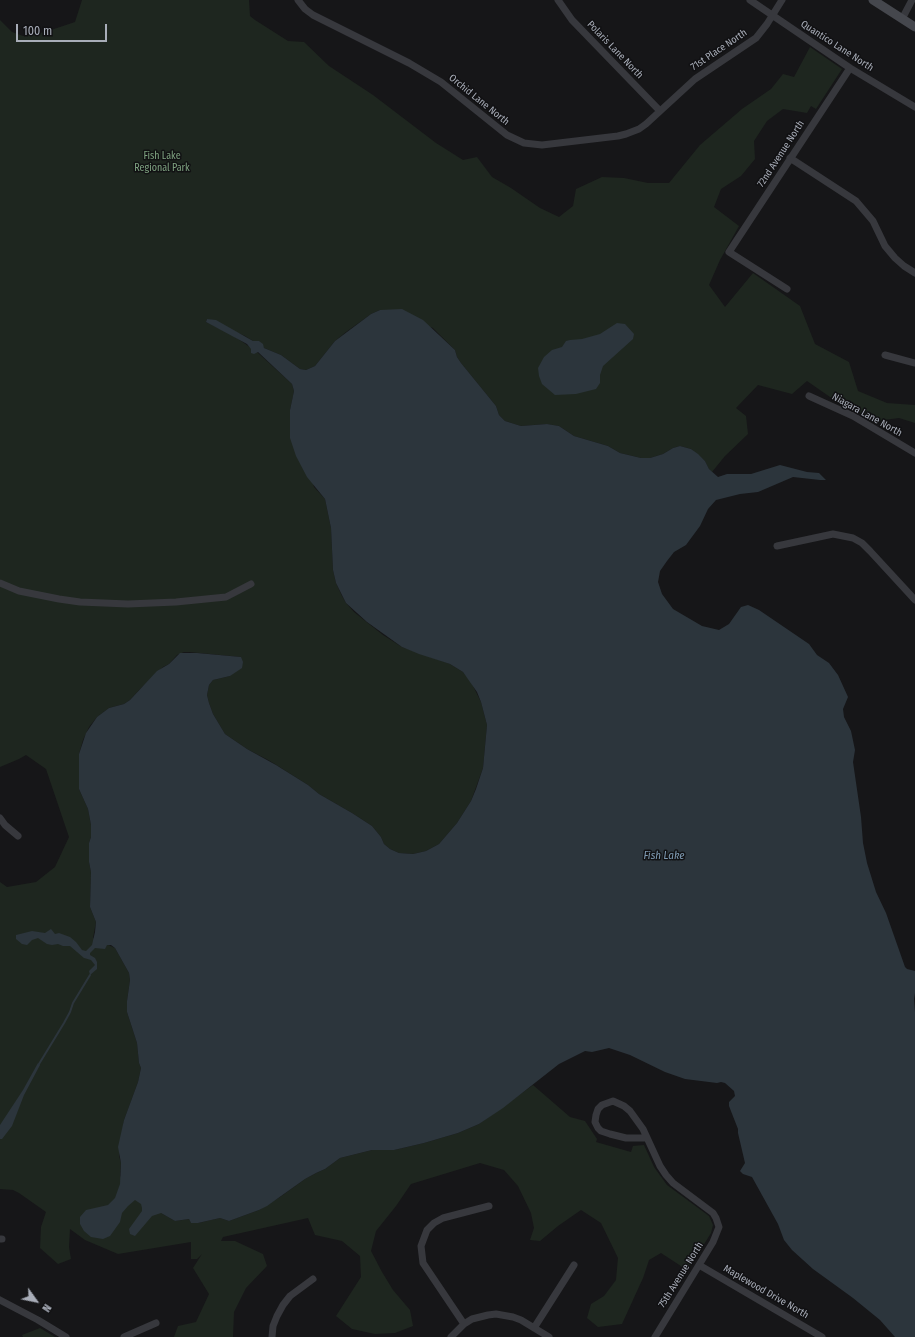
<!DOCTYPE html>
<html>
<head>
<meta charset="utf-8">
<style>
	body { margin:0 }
	#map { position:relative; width:915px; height:1337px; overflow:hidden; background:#161618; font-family:"Fira Sans Condensed",sans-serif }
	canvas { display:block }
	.north { position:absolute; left:16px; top:1281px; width:40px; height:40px; -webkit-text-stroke:3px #111113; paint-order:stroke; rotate:123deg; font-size:11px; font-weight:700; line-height:16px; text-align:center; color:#a8adb8 }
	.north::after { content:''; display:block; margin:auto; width:14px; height:18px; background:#a8adb8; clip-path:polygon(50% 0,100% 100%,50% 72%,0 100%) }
	.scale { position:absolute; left:16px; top:24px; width:91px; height:18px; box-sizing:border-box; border:2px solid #a8adb8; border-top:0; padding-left:5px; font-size:12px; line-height:14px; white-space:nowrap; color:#a8adb8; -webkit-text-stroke:3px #111113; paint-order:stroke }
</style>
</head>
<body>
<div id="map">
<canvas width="915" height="1337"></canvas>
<div class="north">N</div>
<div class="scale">100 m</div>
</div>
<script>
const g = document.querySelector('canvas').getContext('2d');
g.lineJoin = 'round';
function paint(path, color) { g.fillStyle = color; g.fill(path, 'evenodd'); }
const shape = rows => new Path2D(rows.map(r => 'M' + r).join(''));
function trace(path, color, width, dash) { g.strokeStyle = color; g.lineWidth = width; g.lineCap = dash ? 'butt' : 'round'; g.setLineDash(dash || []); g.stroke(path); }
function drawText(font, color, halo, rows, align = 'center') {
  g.font = font + ' "Fira Sans Condensed",sans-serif'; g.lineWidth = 3; g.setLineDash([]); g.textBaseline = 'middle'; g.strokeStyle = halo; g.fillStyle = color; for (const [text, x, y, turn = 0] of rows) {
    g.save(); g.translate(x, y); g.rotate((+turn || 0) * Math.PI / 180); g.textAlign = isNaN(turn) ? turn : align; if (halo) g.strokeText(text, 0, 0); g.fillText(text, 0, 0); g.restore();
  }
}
const green = shape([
	[82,0,249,0,250,16,255,20,288,41,304,42,329,66,373,95,436,143,463,160,477,157,492,177,511,188,540,208,559,217,573,206,576,189,602,177,624,178,648,183,669,183,700,145,742,109,771,89,783,74,794,77,810,47,842,69,816,109,811,106,807,113,783,109,767,121,754,141,755,159,741,176,721,189,714,207,739,226,720,260,709,285,725,307,753,273,800,306,815,344,849,362,858,391,887,403,915,405,915,423,899,418,876,421,830,397,807,381,792,394,758,385,736,408,746,416,748,434,725,456,712,472,709,469,705,461,691,449,680,446,673,448,663,454,650,458,641,458,620,453,608,446,574,436,559,426,547,424,521,426,505,421,499,415,496,406,461,363,457,357,455,350,433,328,380,310,371,314,346,332,335,341,315,366,306,370,300,369,281,355,264,348,259,341,253,341,245,336,207,319,206,322,231,334,257,352,292,384,294,391,290,410,314,487,325,499,331,528,333,570,336,583,341,594,346,603,354,612,383,635,402,647,450,664,463,672,470,680,481,702,487,725,483,768,471,801,457,823,439,844,426,851,413,854,399,853,390,849,384,844,381,837,372,826,352,813,319,794,308,785,270,761,247,749,225,734,213,714,209,703,207,695,209,685,213,680,230,676,241,657,189,652,184,652,177,655,169,664,163,667,139,690,130,700,124,704,109,708,97,717,89,727,83,740,79,754,79,789,88,809,91,825,91,837,89,843,89,862,91,872,90,907,96,922,93,938,115,948,129,973,130,980,127,1001,127,1012,137,1043,139,1063,141,1068,138,1082,124,1120,119,1156,121,1163,120,1176,161,1213,175,1221,189,1219,191,1223,198,1223,220,1218,229,1221,259,1210,280,1197,305,1179,316,1173,325,1169,340,1158,372,1150,394,1150,424,1143,458,1133,479,1124,533,1085,570,1117,585,1121,597,1139,596,1142,631,1152,633,1146,644,1145,654,1167,667,1185,709,1216,713,1225,711,1233,693,1262,687,1270,661,1253,649,1260,643,1278,622,1324,598,1327,587,1318,591,1304,604,1296,616,1280,618,1258,601,1223,581,1210,558,1226,540,1241,530,1240,534,1228,531,1213,518,1186,504,1170,480,1163,411,1184,396,1206,376,1231,371,1251,382,1272,393,1290,410,1310,413,1326,395,1333,375,1334,352,1329,336,1316,361,1277,360,1256,342,1241,315,1235,308,1218,223,1237,221,1241,235,1241,263,1254,267,1266,246,1288,234,1312,233,1337,174,1337,178,1326,196,1322,209,1294,193,1268,202,1254,197,1259,191,1259,191,1242,118,1254,85,1240,70,1229,69,1247,71,1259,58,1264,40,1248,41,1227,46,1212,19,1193,13,1190,0,1189,0,882,7,887,36,882,55,867,69,837,46,769,26,755,19,759,0,767,0,20,12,32,23,36,45,32,75,22],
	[40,1328,55,1337,23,1337,22,1335]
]);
const water = shape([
	[402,309,423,320,455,350,457,357,461,363,496,406,499,415,505,421,521,426,547,424,559,426,574,436,608,446,620,453,641,458,650,458,663,454,673,448,680,446,691,449,698,454,705,461,709,469,718,477,727,474,751,474,780,465,807,472,819,473,826,480,820,480,793,477,758,492,740,494,716,500,708,509,700,526,686,545,674,552,667,561,660,571,658,582,662,594,673,609,702,626,719,630,729,624,741,607,748,605,759,610,809,644,817,655,829,663,838,675,848,697,843,709,844,717,851,731,855,750,853,762,861,817,863,843,867,863,876,892,886,913,905,967,907,969,915,971,915,993,914,999,915,1012,915,1337,895,1337,880,1320,853,1298,813,1269,792,1250,784,1240,778,1224,752,1177,743,1174,740,1171,745,1163,738,1133,738,1129,729,1106,729,1102,735,1096,734,1091,725,1083,721,1082,717,1083,685,1079,665,1072,630,1055,609,1048,592,1052,585,1051,559,1064,503,1108,479,1124,458,1133,424,1143,394,1150,372,1150,340,1158,325,1169,316,1173,305,1179,267,1206,259,1210,229,1221,220,1218,198,1223,191,1223,189,1219,175,1221,161,1213,152,1216,135,1236,130,1234,129,1229,142,1211,142,1208,141,1204,135,1200,128,1206,122,1213,120,1222,110,1236,103,1239,91,1237,84,1231,80,1224,80,1217,86,1210,108,1205,115,1198,120,1184,121,1163,118,1147,124,1120,138,1082,141,1068,139,1063,137,1043,127,1012,127,1001,130,980,129,973,115,948,111,945,107,945,105,949,95,948,90,953,90,955,95,958,97,962,97,969,90,975,89,971,95,965,91,960,84,958,70,946,63,946,58,944,52,945,47,944,38,938,32,940,27,945,22,944,16,939,16,935,32,931,45,933,51,929,55,934,59,933,70,937,76,942,82,950,86,951,92,945,95,932,96,922,90,907,91,872,89,862,89,843,91,837,91,825,88,809,79,789,79,754,86,733,97,717,109,708,124,704,130,700,157,671,169,664,180,653,197,653,241,657,243,662,242,668,230,676,213,680,209,685,207,695,209,703,213,714,225,734,247,749,276,765,308,785,319,794,352,813,372,826,381,837,384,844,390,849,399,853,413,854,426,851,439,844,457,823,471,801,476,789,483,768,487,725,481,702,477,692,463,672,450,664,419,654,402,647,367,622,346,603,336,583,333,570,331,528,325,499,307,477,296,456,290,438,290,410,294,391,292,384,258,352,254,354,251,353,251,349,247,344,206,322,207,319,216,320,253,341,259,341,263,344,264,348,281,355,300,369,306,370,315,366,335,341,371,314,380,310],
	[617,323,625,324,634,334,633,339,603,366,600,375,600,383,596,389,576,394,555,395,542,384,539,376,538,368,544,357,552,350,562,347,566,341,570,340,582,339,600,334],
	[38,1063,40,1065,24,1095,12,1126,2,1139,0,1139,0,1125,23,1090]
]);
const stream = shape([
	[39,1064,64,1023,70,1012,73,1003,90,975]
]);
const street = shape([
	[298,0,305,9,313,15,409,63,441,82,507,135,524,143,542,145,618,136,626,134,639,129,646,124,695,79,756,38,767,24,782,0],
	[558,0,572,20,660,111],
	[750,0,850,68,915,107],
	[902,19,912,0],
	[790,158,856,201,873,221,885,246,895,258,904,266,915,273],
	[787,289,729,252,850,68],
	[885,355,915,363],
	[809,396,853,416,915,453],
	[777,546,833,534,853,538,862,543,870,551,915,600],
	[0,583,19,591,59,599,80,602,128,604,176,602,226,597,251,584],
	[0,818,5,825,18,836],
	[647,1138,626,1138,610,1134,601,1131,598,1128,595,1122,596,1115,598,1109,602,1105,613,1101,624,1106,630,1111,643,1129,660,1166,666,1175,673,1183,713,1213,716,1218,719,1227,713,1242,655,1337],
	[0,1239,2,1239],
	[699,1265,822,1337],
	[0,1300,38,1320,66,1337],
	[464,1324,423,1263,421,1246,427,1230,434,1223,443,1218,489,1206],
	[534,1328,574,1265],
	[124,1337,156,1323],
	[272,1337,273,1326,277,1316,283,1305,290,1296,313,1279],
	[451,1337,464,1324,472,1319,488,1315,496,1314,513,1317,521,1320,549,1337]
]);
const secondary = shape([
	[873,0,915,27]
]);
const streetNames = [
	["Quantico Lane North",837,46,33],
	["Polaris Lane North",615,50,46],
	["71st Place North",719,50,-34],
	["Orchid Lane North",479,100,39],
	["72nd Avenue North",781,154,-57],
	["Niagara Lane North",867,415,29],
	["75th Avenue North",681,1275,-58],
	["Maplewood Drive North",766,1292,30]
];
const parkNames = [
	["Fish Lake",162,156],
	["Regional Park",162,168]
];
const waterNames = [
	["Fish Lake",664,856]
];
paint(green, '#1e261f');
paint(water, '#2c353c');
trace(stream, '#2c353c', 2);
trace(street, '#37383d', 7);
trace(secondary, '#45474d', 9);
drawText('10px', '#a8adb8', '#111113', streetNames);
drawText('10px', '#7fa381', '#111113', parkNames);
drawText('italic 11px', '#7f9bb3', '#111113', waterNames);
</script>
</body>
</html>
